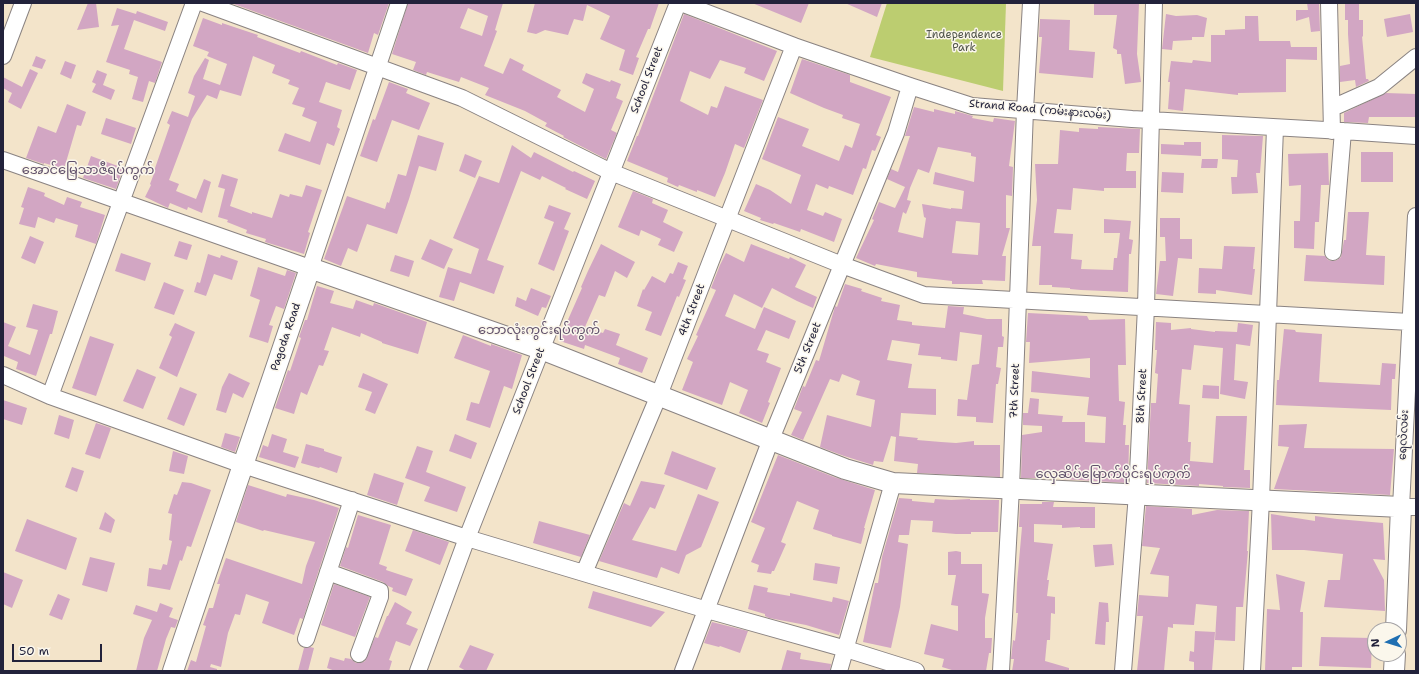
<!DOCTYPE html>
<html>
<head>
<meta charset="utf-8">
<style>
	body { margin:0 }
	#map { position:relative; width:1419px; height:674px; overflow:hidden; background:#f3e4ca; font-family:"Shantell Sans",sans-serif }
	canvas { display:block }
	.frame { position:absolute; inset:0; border:4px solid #22223b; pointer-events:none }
	.north { position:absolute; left:1367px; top:622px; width:40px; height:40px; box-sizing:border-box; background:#fbf7ec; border:1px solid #a4a2a5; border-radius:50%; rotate:266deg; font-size:11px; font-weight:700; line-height:16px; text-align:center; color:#22223b }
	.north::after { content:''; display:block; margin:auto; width:14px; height:18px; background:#1f6fb2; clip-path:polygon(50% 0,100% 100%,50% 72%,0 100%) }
	.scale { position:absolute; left:12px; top:644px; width:90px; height:18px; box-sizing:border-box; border:2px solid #22223b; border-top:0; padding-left:5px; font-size:12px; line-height:14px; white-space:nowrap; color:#22223b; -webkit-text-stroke:3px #fbf7ec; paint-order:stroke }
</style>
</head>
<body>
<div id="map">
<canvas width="1419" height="674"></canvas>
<div class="frame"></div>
<div class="north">N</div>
<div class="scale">50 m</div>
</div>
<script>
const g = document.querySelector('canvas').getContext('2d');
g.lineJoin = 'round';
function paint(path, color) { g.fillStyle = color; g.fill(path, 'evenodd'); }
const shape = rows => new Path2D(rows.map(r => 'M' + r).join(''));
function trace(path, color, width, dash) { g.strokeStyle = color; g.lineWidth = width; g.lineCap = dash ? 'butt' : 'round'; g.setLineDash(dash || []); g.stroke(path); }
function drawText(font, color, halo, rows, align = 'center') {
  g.font = font + ' "Shantell Sans","Noto Sans Myanmar",sans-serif'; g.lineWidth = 3; g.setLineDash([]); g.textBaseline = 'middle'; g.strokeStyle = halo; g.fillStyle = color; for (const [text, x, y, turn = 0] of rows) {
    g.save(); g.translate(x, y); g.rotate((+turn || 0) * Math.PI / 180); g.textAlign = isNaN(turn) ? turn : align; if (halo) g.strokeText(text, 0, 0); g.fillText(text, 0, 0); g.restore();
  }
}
const green = shape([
	[887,3,1006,3,1003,91,870,57]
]);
const building = shape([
	[88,3,96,3,99,27,77,30],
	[231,3,389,3,378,35,374,33,368,53],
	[408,3,503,3,495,30,497,31,484,66,503,74,510,58,524,65,522,70,561,90,557,97,585,112,594,89,582,83,586,73,610,82,611,80,621,84,616,98,623,101,611,130,617,133,606,159,563,137,564,136,545,126,547,123,525,111,485,95,489,88,461,77,459,82,427,72,426,75,413,70,416,62,392,54],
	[468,8,488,16,482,36,460,28],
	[535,3,659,3,650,29,648,29,636,57,639,58,633,75,619,70,625,50,600,39,610,16,587,5,583,21,574,19,568,35,545,30,536,34,527,32],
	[752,3,809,3,801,23],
	[845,3,882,3,877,17],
	[1094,3,1139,3,1137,54,1141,82,1125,84,1121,54,1117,54,1117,50,1113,48,1117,15,1094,15],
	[1307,3,1319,3,1320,31,1311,32,1309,17,1296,21,1296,10,1308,10],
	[1345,3,1359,3,1359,20,1363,20,1363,37,1362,36,1366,79,1368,79,1369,81,1356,87,1355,80,1340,82,1340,66,1350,64,1348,34,1348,20,1345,20],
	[117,8,136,14,137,11,168,22,165,31,134,20,124,49,162,62,155,83,149,81,143,102,132,99,138,77,129,74,130,70,106,62,119,25,111,26],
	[684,14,777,51,764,81,744,73,746,68,720,60,710,79,690,71,680,101,708,115,711,106,717,108,725,86,763,100,744,148,735,144,725,173,715,197,697,190,697,192,679,185,678,187,667,182,668,178,627,161,637,136,638,136],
	[1166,14,1176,16,1197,15,1207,18,1204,37,1192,37,1192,40,1173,41,1172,50,1162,49],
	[1410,14,1413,32,1387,37,1384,19],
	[1245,16,1258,16,1259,41,1290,41,1291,47,1317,47,1317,60,1286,59,1286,92,1238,93,1238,95,1185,89,1183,111,1168,109,1170,82,1168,82,1171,61,1192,63,1193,60,1211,62,1211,35,1225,35,1225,30,1245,29],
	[203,18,222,25,222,23,258,35,257,37,300,53,301,51,337,65,338,63,357,70,350,90,326,82,319,102,342,110,337,127,340,129,334,146,327,143,320,165,278,151,285,133,310,142,317,122,302,116,305,108,292,104,299,88,288,84,290,80,272,73,275,65,253,56,241,96,220,90,217,99,207,95,192,119,169,180,179,184,176,191,196,199,204,179,211,182,202,213,188,207,187,210,170,203,168,208,145,197,151,185,150,184,155,171,154,171,170,125,167,123,172,111,188,117,195,96,188,93,194,76,205,58,209,60,203,79,220,85,227,64,207,56,209,52,193,46],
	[1040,19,1070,20,1069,50,1095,52,1093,78,1039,73,1042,37,1039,37],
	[36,56,46,60,42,69,32,66],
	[802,59,850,75,850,82,891,97,876,135,881,137,875,151,872,150,866,169,863,168,853,195,829,186,828,189,816,184,807,210,823,216,825,212,842,219,834,242,801,229,800,232,774,223,773,224,760,220,761,218,744,211,756,184,770,190,791,204,801,175,762,159,778,117,809,129,802,146,839,161,845,145,852,148,860,124,842,118,843,115,824,108,790,93],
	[65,61,76,65,71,79,60,74],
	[30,69,38,73,21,109,8,102,12,93,3,88,3,77,22,87],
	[97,70,107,74,103,85,115,90,111,100,92,92,96,84,92,82],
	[389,82,408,89,406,93,430,103,419,130,392,120,377,162,360,156,373,119,375,120],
	[1386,93,1416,94,1416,117,1369,117,1368,123,1344,122,1344,113],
	[67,104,86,112,81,126,77,125,64,169,44,163,44,164,26,158,38,126,56,133],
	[914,107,934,112,934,109,955,114,955,111,973,116,972,118,993,122,994,118,1015,121,1009,166,1013,167,1012,196,1006,195,1006,228,1010,228,1002,256,1006,256,1005,281,982,280,983,284,952,284,952,281,917,277,917,272,876,264,875,266,856,258,874,220,872,219,879,202,895,208,905,187,887,179,891,169,898,172,910,136,905,136],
	[938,147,971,153,971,156,976,157,974,182,935,172,933,184,964,191,962,209,951,208,951,209,922,204,924,217,926,218,923,238,898,232,903,212,906,214,911,201,907,200,910,188,918,169,929,173],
	[956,221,980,223,978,255,952,253],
	[106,118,136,128,131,144,101,134],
	[1098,127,1140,129,1139,153,1127,153,1126,171,1136,171,1136,188,1104,188,1104,191,1073,188,1071,210,1057,209,1054,233,1073,234,1071,259,1082,260,1081,269,1113,270,1114,258,1117,258,1120,233,1104,233,1104,219,1131,221,1129,239,1133,240,1131,254,1129,254,1128,292,1081,290,1070,289,1070,288,1052,287,1052,285,1039,285,1041,246,1032,246,1037,200,1035,164,1058,164,1060,130,1079,132,1079,128,1098,129],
	[418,135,444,143,436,171,419,166,409,199,397,234,367,224,357,252,348,248,341,266,324,259,347,196,385,209,387,202,389,203,398,174,406,176],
	[1222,135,1263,136,1260,173,1256,173,1258,193,1232,194,1231,177,1237,177,1238,160,1222,159],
	[1184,142,1201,142,1201,156,1161,154,1161,144,1184,145],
	[512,145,531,158,534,152,573,172,574,171,595,181,587,199,565,189,566,188,542,176,540,180,521,171,487,260,504,266,494,294,460,282,454,301,439,297,448,267,471,274,479,249,453,238,479,176,499,183],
	[1361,152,1393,152,1393,182,1361,182],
	[1328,153,1329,185,1321,185,1319,222,1315,222,1314,249,1294,248,1294,221,1300,221,1301,185,1289,186,1288,154],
	[465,154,482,161,475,178,459,171],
	[91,156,123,168,116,189,83,178],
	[1202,159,1218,159,1217,168,1201,168],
	[1162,172,1184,173,1183,193,1161,192],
	[222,174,238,179,230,206,252,214,252,212,272,218,280,194,289,197,290,194,302,197,306,185,322,190,308,232,310,233,304,254,265,242,266,239,246,233,247,230,227,222,228,220,218,217,225,189,218,187],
	[28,187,45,193,44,196,64,205,67,197,82,202,80,207,105,215,96,244,75,237,78,225,56,218,54,223,38,217,35,228,19,224,24,208,21,207],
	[633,191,653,199,652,203,668,210,663,222,683,232,674,252,658,245,661,239,641,230,639,236,618,227],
	[549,205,571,213,564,229,569,231,554,271,538,264,554,222,544,218],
	[1348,212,1369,212,1366,255,1385,256,1384,285,1304,281,1306,255,1325,256,1328,260,1333,261,1337,260,1341,257,1344,240,1346,240],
	[1160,218,1180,218,1180,239,1192,239,1192,259,1178,258,1173,296,1156,294,1160,261,1166,261,1165,237,1160,237],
	[30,236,44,242,35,264,21,258],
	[430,239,453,249,444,269,421,259],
	[179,241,192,245,187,260,174,256],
	[601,244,635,262,627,278,615,271,605,297,599,295,585,327,603,333,605,329,620,334,616,345,648,358,642,373,618,364,620,358,585,345,584,349,560,341,566,321,567,322,582,288,581,287,588,271],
	[751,244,789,259,790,257,806,265,795,287,817,297,813,308,797,301,772,288,762,308,734,294,725,316,755,329,764,307,796,321,789,339,766,330,757,350,769,354,766,362,781,368,768,402,770,403,762,423,739,413,748,390,730,382,722,405,682,390,693,362,687,359,698,336,696,335,716,290,711,288,720,265,726,253,744,262],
	[1224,246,1255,247,1253,269,1255,269,1252,295,1216,290,1216,294,1198,293,1199,268,1222,269],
	[121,253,151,263,145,281,115,271],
	[208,254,220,258,221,255,238,261,232,280,214,274,206,296,194,292,197,282,200,283],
	[395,255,414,261,409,277,390,271],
	[678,262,688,266,683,279,686,280,679,297,677,296,661,336,645,330,652,312,637,306,643,289,644,290,652,276,665,283,670,273,673,274],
	[258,267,285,276,287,270,296,273,284,309,276,306,269,325,273,326,268,343,249,337,260,300,250,296],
	[164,282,184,290,174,315,154,308],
	[845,284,862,289,861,291,882,298,881,301,900,305,897,320,912,322,912,325,945,328,948,306,964,307,963,314,987,319,1002,319,1002,336,1004,337,1003,347,998,347,996,367,1001,368,998,384,996,384,993,423,976,422,976,417,957,416,958,399,967,400,972,365,979,364,982,335,960,332,957,361,941,359,941,357,918,355,920,344,892,340,887,360,912,364,908,388,936,389,936,415,901,413,899,436,918,438,917,440,941,442,956,443,974,441,974,445,1000,445,1000,477,917,473,918,464,894,461,896,437,891,436,883,462,874,461,873,465,844,456,820,447,827,415,871,427,875,400,856,395,860,381,842,374,839,382,830,379,803,440,791,435,802,412,794,409,803,386,805,387,816,360,819,361,834,310,835,306,837,307],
	[317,286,334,291,330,303,353,309,356,300,373,306,374,303,427,322,418,354,382,343,382,342,361,333,360,337,332,327,324,350,329,351,323,366,319,365,307,395,301,392,294,414,275,408,288,370,290,371,301,338,299,337,305,320,307,320],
	[531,288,551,296,546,308,542,307,538,316,515,306,517,297,526,301],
	[33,304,58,311,52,334,50,334,36,376,16,369,18,362,4,356,3,357,3,322,16,327,8,346,30,355,38,330,26,327],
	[1028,313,1087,316,1089,320,1125,319,1126,365,1118,365,1119,401,1125,402,1123,425,1126,425,1125,445,1129,445,1128,483,1061,479,1061,474,1040,473,1039,478,1021,478,1022,435,1042,432,1042,426,1023,425,1023,413,1028,413,1030,398,1039,399,1038,414,1063,416,1062,422,1085,422,1085,442,1105,443,1106,417,1087,415,1089,397,1031,392,1032,371,1090,378,1090,358,1029,363,1030,342,1026,342],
	[1156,322,1171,323,1171,330,1191,328,1191,329,1215,332,1215,331,1237,332,1238,323,1253,325,1250,346,1236,344,1234,380,1248,382,1245,399,1220,394,1223,348,1194,345,1191,370,1182,369,1179,404,1190,405,1188,442,1191,442,1190,461,1213,463,1216,416,1247,416,1244,470,1250,470,1250,488,1223,487,1223,486,1199,484,1199,486,1147,483,1151,403,1156,403,1158,374,1155,373,1157,350,1155,350],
	[175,323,195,332,177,377,159,368,172,337,169,335],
	[1284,329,1295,330,1296,332,1322,334,1319,382,1380,385,1382,363,1396,364,1395,379,1392,379,1391,410,1276,405,1277,380,1279,380],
	[463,335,491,346,491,344,522,355,512,389,504,386,490,428,466,420,471,402,479,404,490,371,454,358],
	[90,336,114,344,96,396,72,388],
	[137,369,156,377,143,409,123,401],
	[229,373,250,383,243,398,233,393,226,413,216,410,222,387],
	[363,373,388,384,375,414,365,410,372,392,358,387],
	[1203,385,1219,386,1219,399,1202,398],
	[180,387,197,394,184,426,167,419],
	[3,400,27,408,22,425,3,419],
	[59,415,74,420,69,439,54,434],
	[96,423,111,428,100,459,85,454],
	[1307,424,1304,448,1394,449,1390,495,1274,489,1289,447,1278,446,1279,425],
	[225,433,240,437,235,452,221,447],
	[272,434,287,439,283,452,299,457,295,468,259,457,263,445,268,447],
	[455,434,477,443,471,459,449,451],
	[306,444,324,449,324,451,342,457,337,473,320,467,319,468,301,463],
	[417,446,433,451,426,472,466,487,457,512,424,501,430,487,405,478],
	[173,451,188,456,184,474,169,471],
	[672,451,716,468,707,490,664,474],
	[778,455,834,477,875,490,864,528,865,528,861,544,832,536,832,535,813,529,819,510,797,501,781,542,786,544,774,571,772,571,771,574,757,572,759,565,751,562,765,528,751,522],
	[72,467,84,471,77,492,65,487],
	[374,473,404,483,397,505,367,495],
	[641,481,665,485,655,509,650,507,632,540,676,551,698,494,719,502,701,547,686,555,679,574,661,567,657,578,599,561,624,503,630,506],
	[182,482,191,483,211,490,191,547,187,546,182,561,180,560,170,590,147,586,149,568,161,570,163,564,167,565,172,541,169,540,172,514,168,513,174,494,177,495],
	[248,485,286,497,287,494,314,500,339,508,303,619,300,618,294,635,262,623,269,602,246,594,240,615,235,614,228,633,221,667,211,664,210,667,217,669,217,671,187,671,191,660,196,662,206,626,203,625,209,608,213,608,220,584,217,584,226,558,302,584,306,566,315,542,264,530,263,531,236,522],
	[899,498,912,499,912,501,934,503,935,499,951,500,970,499,970,500,999,500,998,532,971,532,971,534,956,534,932,532,933,521,911,520,909,535,899,535,898,542,908,544,900,607,891,648,863,642,875,583,878,583,882,557],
	[1042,502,1054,502,1053,507,1095,507,1095,528,1080,528,1080,527,1062,528,1062,525,1034,524,1034,542,1053,544,1047,580,1049,580,1047,596,1055,597,1055,614,1051,613,1050,640,1047,640,1045,661,1069,668,1069,671,1012,671,1014,659,1011,659,1013,640,1015,641,1018,613,1016,613,1017,583,1022,527,1019,527,1020,504,1042,504],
	[1146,506,1192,509,1192,515,1217,510,1249,511,1247,551,1248,551,1243,607,1236,607,1235,641,1215,640,1217,606,1196,604,1194,625,1173,624,1173,628,1168,627,1164,671,1137,671,1143,616,1137,616,1139,595,1168,597,1169,576,1150,574,1160,548,1142,546],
	[105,512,115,520,111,533,99,529],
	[1271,514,1315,521,1315,516,1337,519,1383,523,1385,560,1373,559,1384,580,1385,611,1324,607,1328,580,1340,580,1343,554,1304,550,1272,550],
	[358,515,391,525,379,564,387,567,386,570,413,579,406,596,392,591,393,588,388,586,383,582,340,566,346,547,348,548],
	[27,519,77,538,66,570,15,551],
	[539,521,590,535,581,557,533,543],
	[413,530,449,542,440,565,405,551],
	[1112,544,1114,565,1095,567,1093,545],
	[956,551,961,552,961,564,982,564,982,593,989,594,985,618,985,638,992,638,991,653,989,653,986,671,955,671,942,667,944,659,924,654,931,624,958,631,958,606,951,605,956,575,948,575,948,552],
	[90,557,115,563,107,592,82,585],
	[815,563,840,567,837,584,813,580],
	[3,572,23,580,12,608,3,604],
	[1276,574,1305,582,1300,612,1303,612,1302,667,1292,667,1292,671,1265,671,1267,609,1280,610],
	[334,584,370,597,355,637,321,625],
	[754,585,768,588,767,592,790,596,790,593,832,602,833,597,849,601,839,635,806,625,769,618,765,616,765,614,748,609],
	[593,591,665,612,651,627,588,608],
	[58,594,70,599,62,620,49,615],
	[395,602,412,612,406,624,418,629,410,646,396,641,389,660,392,661,389,671,335,671,327,668,330,657,344,661,345,658,351,659,356,663,361,663,365,661,375,637,378,638,387,616,388,616],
	[1099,602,1108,603,1109,622,1106,622,1105,645,1095,644],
	[160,603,173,608,169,617,178,620,175,628,171,627,166,639,157,671,136,671,144,638,152,620,133,614,136,605,157,612],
	[712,622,748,631,740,653,720,646,719,647,704,643],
	[1195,631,1215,632,1212,671,1194,671,1194,662,1189,661,1190,651,1194,652],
	[1321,637,1372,638,1371,668,1319,666],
	[470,645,494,654,486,671,466,671,459,667],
	[310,647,314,648,308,671,298,671,304,648],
	[787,650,801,653,800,659,831,664,830,671,781,671]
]);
const minor = shape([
	[203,3,462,98,611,172,842,265,924,295,1410,322],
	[681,3,794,46,910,86,972,106,1132,119,1343,131,1416,136],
	[1329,3,1332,131],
	[3,56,23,3],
	[1332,108,1379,87,1416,57],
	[3,160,310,268,399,3],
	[1416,216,1401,507,1416,507],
	[1333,252,1343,131],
	[3,375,50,396,243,465,467,538,707,610,846,649,916,671],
	[50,396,194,3],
	[328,572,380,591,380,597,359,654],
	[584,573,659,395,794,46],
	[306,639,352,500],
	[418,671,467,538,678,3],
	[683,671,771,439,896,133,910,86],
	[839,671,893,483],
	[1001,671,1011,488,1025,110,1031,3],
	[1123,671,1137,494,1146,307,1154,3],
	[1252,671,1261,500,1275,128]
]);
const major = shape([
	[173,671,310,268,541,349,845,469,893,483,1401,507,1396,630],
	[1394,671,1395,654]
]);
const parkNames = [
	["Independence",964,35],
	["Park",964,48]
];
const streetNames = [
	["School Street",647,80,-69],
	["Strand Road (ကမ်းနားလမ်း)",1040,110,5],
	["4th Street",692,310,-69],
	["Pagoda Road",286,337,-71],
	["5th Street",808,348,-68],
	["School Street",529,381,-69],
	["7th Street",1015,391,-88],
	["8th Street",1142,396,-87],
	["ရေလဲလမ်း",1404,435,-87]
];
const quarterNames = [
	["အောင်မြေသာဇီရပ်ကွက်",88,171],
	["ဘောလုံးကွင်းရပ်ကွက်",539,331],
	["လှေဆိပ်မြောက်ပိုင်းရပ်ကွက်",1113,475]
];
paint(green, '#bccd70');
paint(building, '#d2a6c3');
trace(minor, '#8a8382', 18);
trace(major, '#8a8382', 22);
trace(minor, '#fff', 16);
trace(major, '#fff', 20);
drawText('11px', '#50554b', '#fbf7ec', parkNames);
drawText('11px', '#22223b', '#fbf7ec', streetNames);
drawText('13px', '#60506b', '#fbf7ec', quarterNames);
</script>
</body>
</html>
